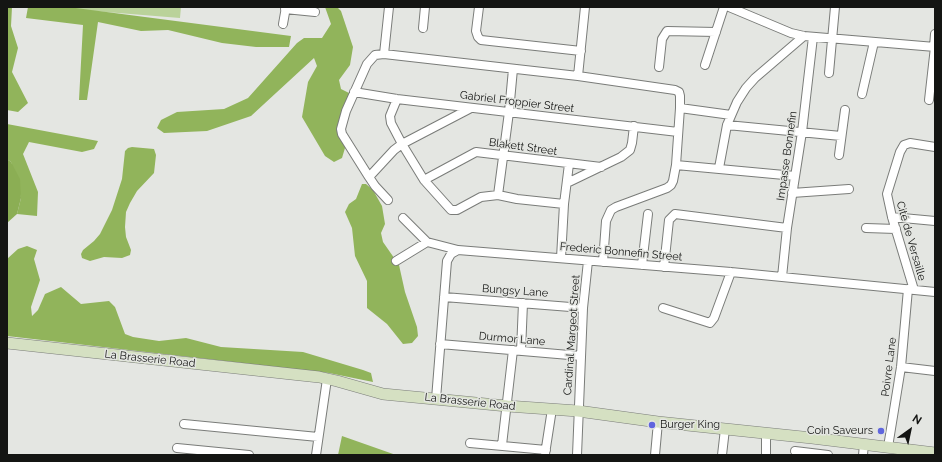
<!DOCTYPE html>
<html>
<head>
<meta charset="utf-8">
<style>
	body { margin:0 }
	#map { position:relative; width:942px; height:462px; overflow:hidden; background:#e4e6e2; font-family:Raleway,sans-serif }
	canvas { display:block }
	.frame { position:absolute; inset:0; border:8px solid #141513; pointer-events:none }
	.north { position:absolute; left:890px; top:410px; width:40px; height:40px; -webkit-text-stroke:3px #e4e6e2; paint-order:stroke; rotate:33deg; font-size:11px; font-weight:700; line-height:16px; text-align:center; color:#141513 }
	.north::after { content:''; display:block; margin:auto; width:14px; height:18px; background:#141513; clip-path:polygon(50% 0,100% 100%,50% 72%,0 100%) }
</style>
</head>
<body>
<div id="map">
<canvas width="942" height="462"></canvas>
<div class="frame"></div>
<div class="north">N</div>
</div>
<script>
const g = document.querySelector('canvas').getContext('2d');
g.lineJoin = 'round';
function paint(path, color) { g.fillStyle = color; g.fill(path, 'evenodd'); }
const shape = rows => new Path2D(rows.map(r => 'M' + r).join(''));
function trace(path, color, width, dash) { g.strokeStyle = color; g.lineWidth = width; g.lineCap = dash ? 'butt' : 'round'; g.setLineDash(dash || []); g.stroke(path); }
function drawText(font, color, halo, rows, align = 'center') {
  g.font = font + ' Raleway,sans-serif'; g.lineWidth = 3; g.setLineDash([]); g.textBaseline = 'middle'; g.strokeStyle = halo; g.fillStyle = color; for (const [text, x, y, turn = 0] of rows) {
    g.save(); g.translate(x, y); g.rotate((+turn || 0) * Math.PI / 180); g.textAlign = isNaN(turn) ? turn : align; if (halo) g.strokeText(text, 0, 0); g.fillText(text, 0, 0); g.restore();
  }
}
const green = shape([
	[44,7,181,7,180,18]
]);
const forest = shape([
	[7,7,12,7,11,26,18,48,12,72,28,103,18,112,7,110],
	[28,7,68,7,291,36,289,47,256,47,222,43,168,30,141,31,98,22,87,100,79,100,83,25,26,18],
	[325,7,337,7,341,11,353,47,350,65,339,80,341,89,349,93,343,129,345,148,342,158,334,162,325,156,302,117,308,82,317,66,314,58,251,116,207,131,164,133,157,128,161,120,177,112,224,109,248,98,297,43,304,38,322,38,331,24],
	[7,124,98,141,94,149,82,152,29,142,23,154,38,192,37,216,17,214,21,198,11,162,7,159],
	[132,147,154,149,156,155,154,173,137,191,130,203,126,212,125,227,126,237,131,250,130,255,122,258,104,257,90,261,82,258,81,254,83,250,94,241,100,234,112,210,122,179,125,151,128,148],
	[362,184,366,184,373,190,382,206,385,224,381,233,383,242,399,265,405,292,417,327,418,336,412,343,403,344,387,324,367,308,367,281,355,256,352,228,345,212,349,204,356,199],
	[27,246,37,250,34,259,40,280,31,307,32,316,38,310,45,294,61,287,81,304,109,301,115,307,125,334,133,337,159,341,186,338,221,347,303,352,363,370,371,373,373,382,329,373,7,336,7,259,18,249],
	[342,436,396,455,338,455]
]);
const water = shape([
	[7,159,11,162,20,179,21,198,17,214,7,223]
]);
const street = shape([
	[479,7,476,31,478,37,481,40,581,51],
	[729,7,791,33,804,36,935,47],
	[285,9,315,12],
	[283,24,286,7],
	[423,28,425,7],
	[934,47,935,34],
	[384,54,389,7],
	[705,65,724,7],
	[659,67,662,39,667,31,716,32],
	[829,73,835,7],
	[578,76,585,7],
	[354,92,397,99,678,132],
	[862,94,874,42],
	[397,99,390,116,391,123,402,144,424,180,451,210,457,210,481,197,498,195,517,199,564,204],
	[929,100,935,47],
	[680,108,731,115],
	[727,125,841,136],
	[839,155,845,110],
	[676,165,795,176],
	[719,168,727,125,737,102,746,88,755,78,804,36],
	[369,177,394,150,402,144,471,108],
	[424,180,476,152,601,167],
	[567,183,621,157,630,150,632,143,634,126],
	[792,193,849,189],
	[498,195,509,112,513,69],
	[388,200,375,186,369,177,342,134,341,129,346,111,367,64,375,55,384,54,578,76,675,90,679,92,680,96,680,108,676,165,673,181,671,185,667,188,616,207,611,210,606,221,603,262],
	[892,217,935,221],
	[403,218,427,242],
	[866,228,896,229],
	[561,258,564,204,569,164],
	[396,261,427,242,458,250],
	[642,265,648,214],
	[664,267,669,220,675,214,787,228],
	[782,277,787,228,802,132,813,37],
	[914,290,892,217,887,194,900,152,904,145,910,143,935,147],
	[444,297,583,308],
	[663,308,710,323,714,318,731,272],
	[440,344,581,356],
	[521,351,523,303],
	[901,367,935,371],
	[436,399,447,261,451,254,458,250,731,272,935,292],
	[184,424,318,437],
	[766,433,766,455],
	[470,443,546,450],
	[502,445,513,350],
	[888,447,901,367,908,289],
	[177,448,249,455],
	[795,451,828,455],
	[545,454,552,409],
	[316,455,327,379],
	[577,455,583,308,588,261],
	[655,455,658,422],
	[722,455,725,429],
	[863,455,864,444]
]);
const secondary = shape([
	[7,343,319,377,337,381,383,394,507,406,578,411,658,422,812,438,935,453]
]);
const markers = [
	[652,425,4,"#6066de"],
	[881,431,4,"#6066de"]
];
const streetNames = [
	["Gabriel Froppier Street",517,102,7],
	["Blakett Street",523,147,8],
	["Impasse Bonnefin",787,156,-82],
	["Cité de Versaille",911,241,74],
	["Frederic Bonnefin Street",621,252,5],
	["Bungsy Lane",515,291,4],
	["Cardinal Margeot Street",572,335,-86],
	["Durmor Lane",512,339,5],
	["La Brasserie Road",150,359,6],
	["Poivre Lane",889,367,-83],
	["La Brasserie Road",470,402,6]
];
const poiNames = [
	["Burger King",660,425],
	["Coin Saveurs",873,431,"right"]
];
paint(green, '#bad29a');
paint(forest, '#91b45b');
paint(water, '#8bae54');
trace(street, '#7a7c79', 10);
trace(secondary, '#7a7c79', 12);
trace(street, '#fff', 8);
trace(secondary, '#d5e0c2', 11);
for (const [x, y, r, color] of markers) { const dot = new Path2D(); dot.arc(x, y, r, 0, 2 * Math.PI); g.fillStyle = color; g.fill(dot); trace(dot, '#e4e6e2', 1.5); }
drawText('11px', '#141513', '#e4e6e2', streetNames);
drawText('11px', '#141513', '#e4e6e2', poiNames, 'left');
</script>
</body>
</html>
